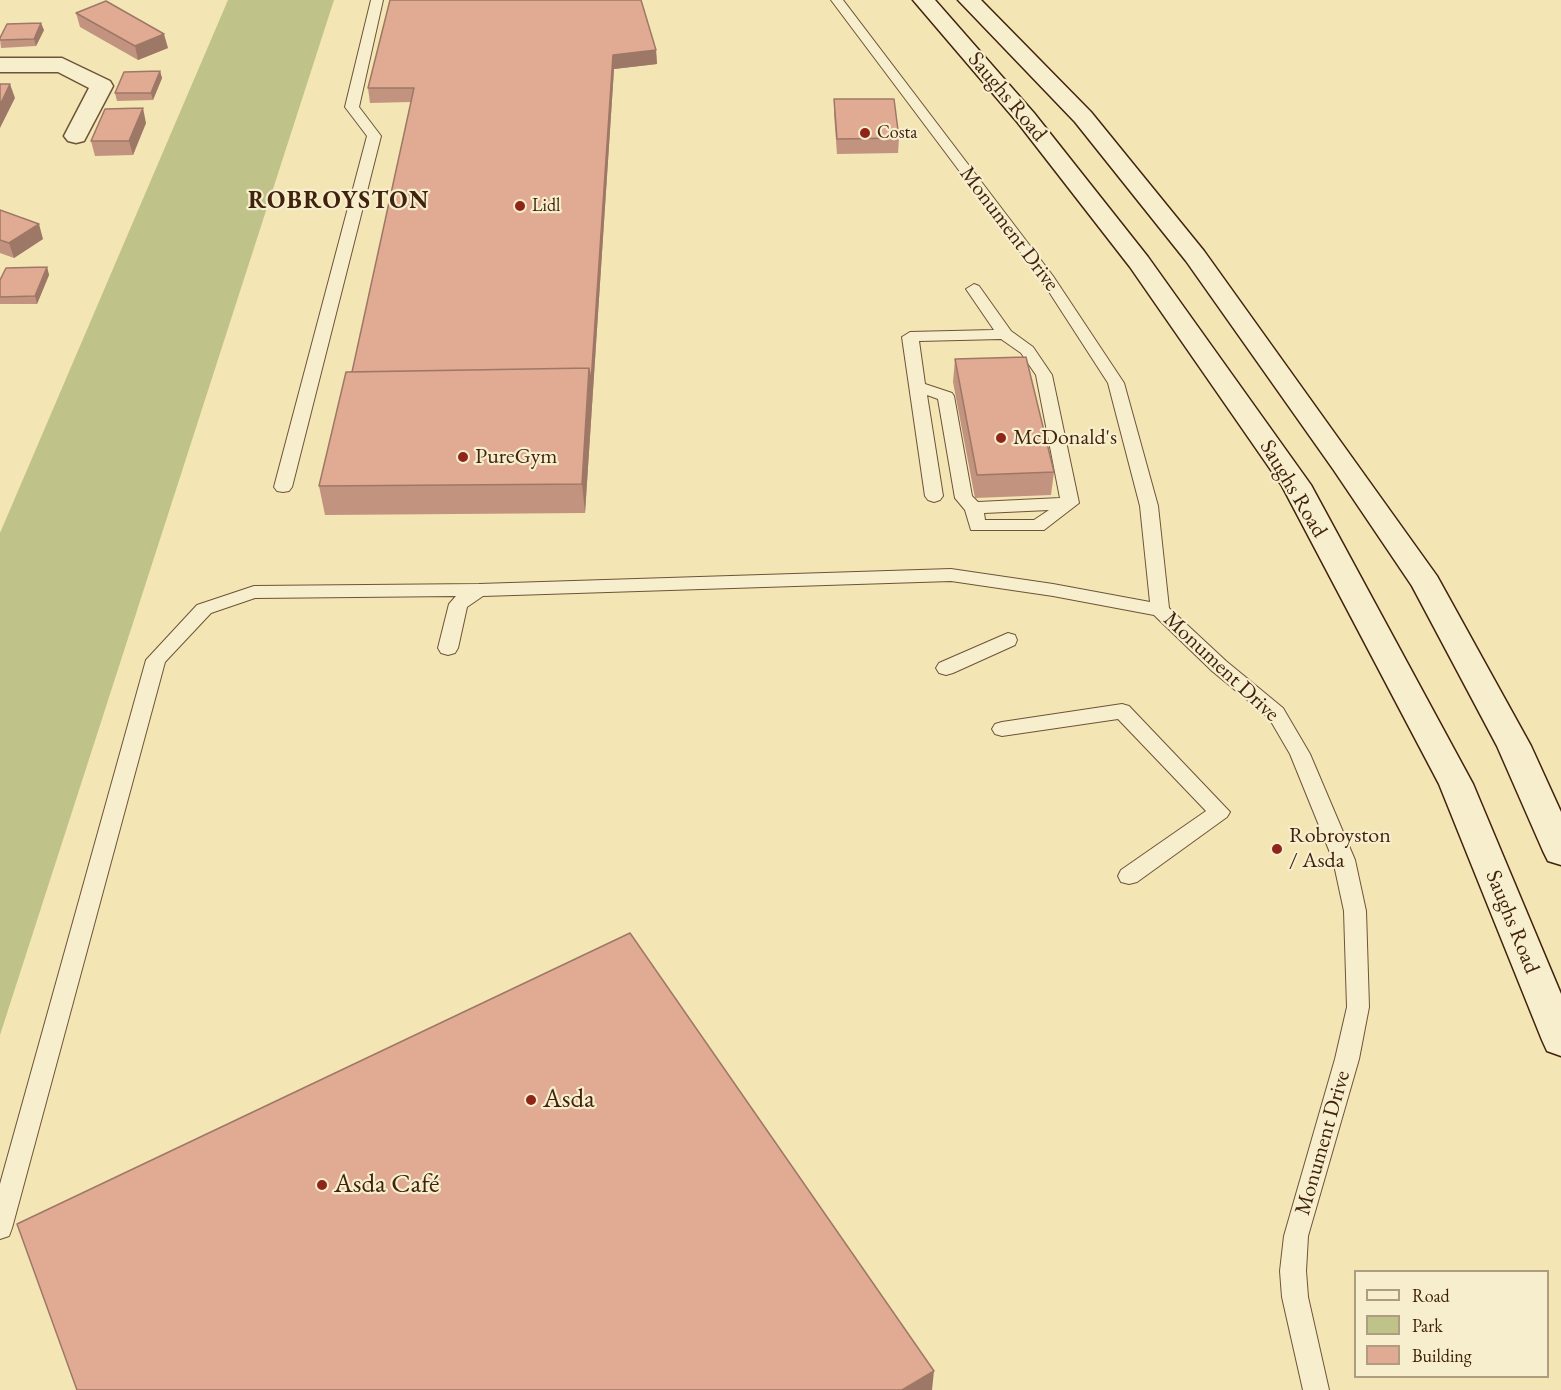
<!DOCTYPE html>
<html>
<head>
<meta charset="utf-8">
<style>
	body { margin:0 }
	#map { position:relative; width:1561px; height:1390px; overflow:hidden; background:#f3e5b4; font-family:"EB Garamond",serif }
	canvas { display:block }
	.legend { position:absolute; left:1354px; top:1270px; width:195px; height:108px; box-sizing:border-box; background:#f7eece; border:2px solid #ae9d81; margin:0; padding:8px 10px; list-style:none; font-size:18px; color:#41230d }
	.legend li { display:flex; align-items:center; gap:12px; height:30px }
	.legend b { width:30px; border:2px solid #ae9d81 }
</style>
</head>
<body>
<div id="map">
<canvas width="1561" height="1390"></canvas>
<ul class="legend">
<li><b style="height:8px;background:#f7eece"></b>Road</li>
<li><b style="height:16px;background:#bfc38a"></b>Park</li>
<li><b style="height:16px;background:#e1ab93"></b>Building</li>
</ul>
</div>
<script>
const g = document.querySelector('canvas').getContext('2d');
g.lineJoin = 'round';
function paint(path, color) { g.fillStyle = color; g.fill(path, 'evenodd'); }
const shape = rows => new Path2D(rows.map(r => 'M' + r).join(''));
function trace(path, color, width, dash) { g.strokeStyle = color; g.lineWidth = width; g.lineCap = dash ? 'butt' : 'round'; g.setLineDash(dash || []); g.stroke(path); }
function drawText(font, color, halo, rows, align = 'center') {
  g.font = font + ' "EB Garamond",serif'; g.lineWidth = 4.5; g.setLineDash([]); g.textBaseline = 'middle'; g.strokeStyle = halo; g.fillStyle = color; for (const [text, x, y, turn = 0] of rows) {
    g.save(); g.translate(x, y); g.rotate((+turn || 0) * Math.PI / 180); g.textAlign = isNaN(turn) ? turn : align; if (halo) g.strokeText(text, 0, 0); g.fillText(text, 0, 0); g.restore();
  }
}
const green = shape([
	[228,0,334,0,0,1035,0,533]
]);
const lane = shape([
	[371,0,383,0,359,107,381,136,292,487,289,491,283,492,277,491,274,487,367,136,345,107,371,0],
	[831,0,843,0,1053,276,1124,383,1158,506,1169,608,1226,661,1283,708,1310,754,1355,860,1366,911,1369,1007,1359,1059,1308,1236,1306,1271,1308,1297,1329,1390,1303,1390,1282,1297,1280,1271,1284,1236,1335,1059,1347,1007,1344,911,1333,860,1290,754,1269,718,1212,671,1154,615,1053,596,951,581,483,596,467,607,458,648,455,653,448,655,441,653,438,648,449,604,456,596,255,598,211,613,165,662,12,1228,9,1236,0,1239,0,1184,146,660,197,605,254,586,479,584,951,569,1053,584,1150,602,1140,506,1108,383,1042,281,831,0],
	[974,284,979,286,1011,331,1033,347,1052,375,1079,503,1044,530,971,530,965,510,955,498,938,399,927,395,943,496,940,500,934,502,928,500,925,496,902,337,910,332,994,330,966,289,974,284],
	[1001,339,1021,353,1036,375,1060,498,978,502,972,496,954,396,952,393,925,384,919,341,1001,339],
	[1049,510,1034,520,985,520,984,513,1049,510],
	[1008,633,1015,635,1017,640,1015,645,953,673,946,675,939,673,936,668,939,663,1008,633],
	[1122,704,1129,706,1230,812,1227,817,1137,882,1129,884,1121,882,1118,876,1121,870,1206,811,1118,719,1002,736,995,734,992,729,995,724,1002,722,1122,704]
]);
const street = shape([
	[0,58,62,58,110,81,113,86,84,141,76,143,68,141,64,136,89,88,58,72,0,72,0,58]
]);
const secondary = shape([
	[913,0,935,0,1034,113,1148,257,1311,485,1473,784,1561,994,1561,1056,1547,1051,1542,1040,1439,784,1282,486,1130,267,1018,123,913,0],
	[958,0,981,0,1091,112,1204,251,1437,576,1531,746,1561,812,1561,865,1548,861,1543,851,1497,746,1412,586,1333,469,1186,261,1075,122,958,0]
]);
const wall = shape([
	[76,13,168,48,138,60,80,27],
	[44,30,36,46,1,48,0,38],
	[656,50,657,64,614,69,585,513,325,515,319,486,352,372,411,102,370,103,368,88],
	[160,71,162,78,153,100,117,101,115,93],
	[834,99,899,138,898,153,837,154,834,114],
	[146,123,133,155,95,156,91,141],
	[0,210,43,239,14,258,0,253],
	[47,267,49,275,37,304,0,304,0,280],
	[955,359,1054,472,1051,495,975,498,953,382]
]);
const shadedWall = shape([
	[41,23,44,30,36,46,34,39],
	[164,34,168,48,138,60,135,46],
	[656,50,657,64,614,69,585,513,582,484,589,368,613,55],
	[160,71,162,78,153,100,151,93],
	[10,84,15,98,0,128,0,105],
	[143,108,146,123,133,155,129,141],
	[39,224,43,239,14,258,9,243],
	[47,267,49,275,37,304,35,296],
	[934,1371,932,1390,902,1390]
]);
const building = shape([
	[390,0,641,0,656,50,613,55,591,382,589,368,352,372,414,88,368,88,390,0],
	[106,1,164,34,135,46,76,13,106,1],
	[41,23,34,39,0,40,0,38,7,24,41,23],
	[160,71,151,93,115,93,124,72,160,71],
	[0,84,10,84,0,105,0,84],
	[834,99,894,99,899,138,837,139,834,99],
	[143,108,129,141,91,141,105,109,143,108],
	[0,210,39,224,9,243,0,240,0,210],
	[47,267,35,296,0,297,0,280,6,268,47,267],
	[1026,357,1054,472,977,475,955,359,1026,357],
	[589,368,582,484,319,486,346,372,589,368],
	[630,933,934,1371,902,1390,77,1390,17,1224,630,933]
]);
const markers = [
	[865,133,6,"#8f2418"],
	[520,206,6,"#8f2418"],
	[1001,438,6,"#8f2418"],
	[463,457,6,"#8f2418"],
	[1277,849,6,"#8f2418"],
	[531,1100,6,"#8f2418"],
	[322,1185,6,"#8f2418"]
];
const farPoinames = [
	["Costa",877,133],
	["Lidl",532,206]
];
const streetNames = [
	["Saughs Road",1007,97,50],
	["Monument Drive",1009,229,53],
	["Saughs Road",1293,489,59],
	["Monument Drive",1221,667,43],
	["Saughs Road",1512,922,68],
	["Monument Drive",1323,1143,-74]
];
const poiNames = [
	["McDonald's",1013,438],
	["PureGym",475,457],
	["Robroyston",1289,836],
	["/ Asda",1289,861]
];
const farDistrictnames = [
	["ROBROYSTON",339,201]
];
const nearPoinames = [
	["Asda",543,1100],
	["Asda Café",334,1185]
];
paint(green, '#bfc38a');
trace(lane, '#6e5437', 2);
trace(street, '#6e5437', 3);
trace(secondary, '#41230d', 3);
paint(lane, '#f7eece');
paint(street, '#f7eece');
paint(secondary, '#f7eece');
paint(wall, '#c2937e');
paint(shadedWall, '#9e7867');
paint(building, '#e1ab93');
trace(building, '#9e7867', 1.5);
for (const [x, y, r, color] of markers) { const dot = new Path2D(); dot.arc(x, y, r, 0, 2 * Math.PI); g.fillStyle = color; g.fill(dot); trace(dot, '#f7eece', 2); }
drawText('18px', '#41230d', '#f7eece', farPoinames, 'left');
drawText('22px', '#41230d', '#f7eece', streetNames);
drawText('22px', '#41230d', '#f7eece', poiNames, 'left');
g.letterSpacing = '1.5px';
drawText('bold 24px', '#41230d', '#f7eece', farDistrictnames);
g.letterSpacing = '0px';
drawText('27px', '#41230d', '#f7eece', nearPoinames, 'left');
</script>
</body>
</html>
